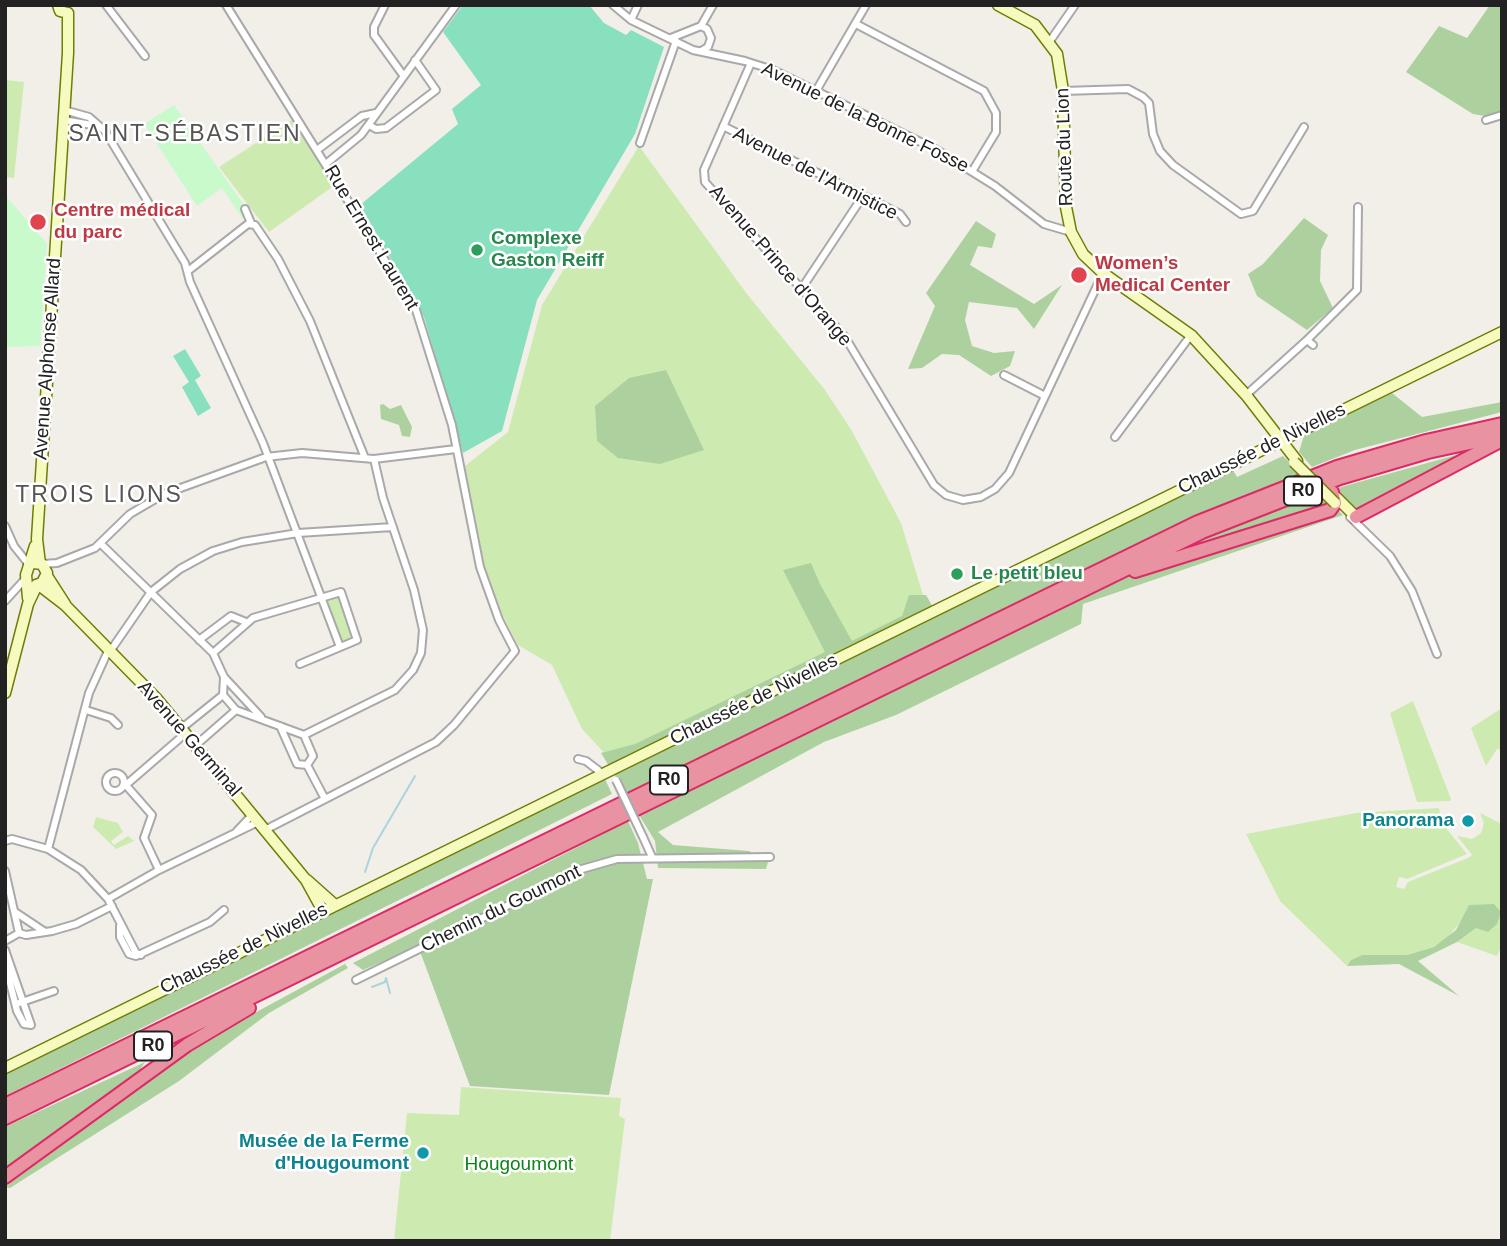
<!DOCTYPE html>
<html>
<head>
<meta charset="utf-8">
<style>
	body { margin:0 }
	#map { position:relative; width:1507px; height:1246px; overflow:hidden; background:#f2efe9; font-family:Helvetica,sans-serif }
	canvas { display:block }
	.frame { position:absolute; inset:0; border:7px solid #222; pointer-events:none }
</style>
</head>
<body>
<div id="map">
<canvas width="1507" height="1246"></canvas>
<div class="frame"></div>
</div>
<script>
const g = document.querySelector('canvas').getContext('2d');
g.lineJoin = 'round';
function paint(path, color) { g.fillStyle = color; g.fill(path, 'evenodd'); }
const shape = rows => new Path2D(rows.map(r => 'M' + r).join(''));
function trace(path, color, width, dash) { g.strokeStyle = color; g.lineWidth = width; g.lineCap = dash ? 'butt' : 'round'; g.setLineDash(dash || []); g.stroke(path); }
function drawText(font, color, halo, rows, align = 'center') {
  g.font = font + ' Helvetica,sans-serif'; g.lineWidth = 5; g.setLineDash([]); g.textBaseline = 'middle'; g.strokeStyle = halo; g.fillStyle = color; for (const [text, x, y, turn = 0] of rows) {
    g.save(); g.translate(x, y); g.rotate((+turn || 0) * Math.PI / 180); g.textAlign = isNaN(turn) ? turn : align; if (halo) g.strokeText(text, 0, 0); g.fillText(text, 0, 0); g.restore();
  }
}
const grass = shape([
	[5,80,24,82,14,178,5,177],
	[293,119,335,185,269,232,219,167],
	[639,146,747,294,825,390,852,431,901,523,927,608,610,759,582,729,552,665,518,645,503,616,485,568,465,466,508,432,542,305],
	[339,594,354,636,351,642,340,640,328,601,329,597],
	[1413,701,1451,799,1450,801,1417,802,1390,713],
	[1502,708,1502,750,1497,749,1486,766,1471,728],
	[1439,808,1440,815,1449,816,1450,827,1446,828,1467,854,1407,879,1399,877,1396,887,1404,889,1408,882,1468,858,1472,855,1457,836,1472,839,1481,833,1484,823,1480,813,1502,824,1502,945,1497,956,1457,942,1476,928,1464,918,1446,939,1434,947,1407,955,1362,955,1351,960,1347,966,1280,901,1246,834,1356,813],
	[96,817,118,823,123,832,111,841,114,845,128,836,134,841,116,849,93,827],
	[461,1087,621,1098,619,1116,625,1119,610,1241,394,1241,407,1113,459,1115]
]);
const forest = shape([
	[1490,5,1502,5,1502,113,1491,117,1473,114,1406,72,1439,26,1467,38],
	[1304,218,1328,235,1321,250,1320,281,1333,308,1307,330,1257,296,1248,274,1263,264],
	[976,221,996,234,992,248,978,246,970,265,1034,304,1062,285,1034,329,1017,308,969,302,965,320,972,346,994,353,1015,351,1010,366,991,376,959,355,942,354,922,368,908,369,935,306,926,293],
	[666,370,704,450,660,464,618,458,597,441,595,406,629,378],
	[1392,393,1422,417,1502,402,1502,412,1355,450,1312,467,1299,452,1304,435],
	[383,404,390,409,401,405,412,427,410,437,402,436,399,425,381,419,380,405],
	[1481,448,1358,514,1334,489],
	[1283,456,1343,515,1083,604,1081,624,896,715,824,742,658,832,673,845,749,851,768,862,766,869,658,868,655,841,601,753,635,744,825,652,783,570,811,563,820,584,852,641,902,616,909,595,926,595,935,611,1231,467,1237,477],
	[604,777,612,794,5,1096,5,1073],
	[628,821,638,843,647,879,653,879,609,1095,470,1086,418,946,363,970,353,963],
	[1494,904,1501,912,1497,924,1488,932,1476,928,1457,942,1418,961,1459,996,1399,964,1347,966,1351,960,1362,955,1407,955,1434,947,1456,930,1469,905],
	[345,964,348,968,269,1013,179,1081,10,1188,5,1187,201,1042],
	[145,1062,138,1073,5,1173,5,1127]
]);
const park = shape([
	[174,105,248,211,243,219,222,188,197,206,144,124],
	[5,195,47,244,40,346,5,347]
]);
const pitch = shape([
	[463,5,589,5,604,23,626,35,631,30,664,47,635,134,537,300,502,431,463,453,424,317,360,205,458,124,452,109,481,85,443,32],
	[185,349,201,376,195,380,211,408,198,416,182,387,189,382,173,356]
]);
const stream = shape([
	[365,872,373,848,415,776],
	[372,987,385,982,386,978,390,993]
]);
const street = shape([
	[106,5,145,56],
	[226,5,416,310,452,425,480,567,499,620,515,651,454,725,436,742,265,830],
	[385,5,374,27,374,35,403,75],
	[613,5,631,20,693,50,745,61,773,70,937,150,995,186,1044,224,1071,232],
	[631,20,638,5],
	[856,24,984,91,996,113,996,132,973,170],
	[701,26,713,5],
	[671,38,701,26,707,29,711,38,708,47,701,51],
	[1050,41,1075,5],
	[751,63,704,170,705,182,845,337,934,485,946,495,963,500,981,497,995,489,1009,473,1103,273],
	[816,91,866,5],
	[1063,91,1128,89,1143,97,1149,103,1153,134,1160,151,1173,165,1241,214,1253,211,1304,127],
	[64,110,89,117,105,131,185,263,190,282,263,443,340,647],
	[63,120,98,126],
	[1486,120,1502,115],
	[369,125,376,129,386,128,436,90,415,60],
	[723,126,900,214,906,222],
	[640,143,676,41],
	[317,150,362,116,376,113],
	[327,163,361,135,456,5],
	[245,209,251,223],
	[188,271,248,224,255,225,278,259,310,321,365,458],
	[802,288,863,196],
	[1307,340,1357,290,1358,207],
	[1004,375,1045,396],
	[1246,395,1307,340,1313,345],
	[1115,437,1191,335],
	[1350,517,1390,556,1412,591,1437,654],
	[5,526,14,546,30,566],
	[100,543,213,653,224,677,261,717],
	[42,564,57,563,95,548,130,514,164,494,266,457,302,453,374,459,456,449],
	[5,601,26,578],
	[199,640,231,616,246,622],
	[111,650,151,592,180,569,213,551,242,542,298,533,393,527],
	[213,653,253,618,341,592,357,640,300,664],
	[224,677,223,695,236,710,304,735,313,756,307,765],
	[86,710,111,718,118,725],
	[280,726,297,764,307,765],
	[182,728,223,695],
	[304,735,395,690,413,670,421,653,423,630,414,590,383,498,374,459],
	[196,745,236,710],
	[578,759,586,761,603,774],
	[307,765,325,799],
	'106 782a9 9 0 1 1 18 0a9 9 0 1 1-18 0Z',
	[124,783,152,815,144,838,159,870],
	[127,784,186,733],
	[237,831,253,814],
	[643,837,652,857],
	[5,841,12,839,48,849,81,870,108,899,136,953,141,955],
	[48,849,89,693,109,649],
	[5,871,19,933],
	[108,899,159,870,258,822],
	[15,912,45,932],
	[120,926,120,937,129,954,136,956,210,922,224,910],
	[19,933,26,935,52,931,76,924,112,906],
	[5,941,19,933],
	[5,950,31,1025,24,1024,17,1011,7,971,9,964],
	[356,980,582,869,617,859,770,857],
	[19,1003,54,991]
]);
const secondary = shape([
	[58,5,60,11,68,13],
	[998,5,1035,25,1057,54,1063,91,1066,207,1071,232,1083,254,1103,273,1191,335,1246,395,1297,461],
	[1337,498,1356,517],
	[34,563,42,564,47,573,42,583,36,585],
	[40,564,37,539,68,53,68,13],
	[47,576,65,604],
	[39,585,65,605,156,698,306,880,323,911],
	[28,598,26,575,35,546],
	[5,693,28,604,37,585],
	[307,880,335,905],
	[5,1068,1502,332]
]);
const highway = shape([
	[1356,517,1502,440],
	[1135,571,1330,510,1335,503,1332,492],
	[5,1105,1198,522,1337,467,1426,441,1502,424],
	[5,1118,1202,532,1340,478,1428,452,1502,436],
	[5,1177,187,1045,249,1008]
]);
const streetBridge = shape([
	[616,780,643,837]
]);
const secondaryBridge = shape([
	[1294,462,1335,503]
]);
const markers = [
	[38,222,9,"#e0444e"],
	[477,250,7,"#2e9e5b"],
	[1079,275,9,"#e0444e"],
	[957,574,7,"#2e9e5b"],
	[1468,821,7,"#0f9aa8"],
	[423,1153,7,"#0f9aa8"]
];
const shields = [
	[1303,491,38],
	[669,780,38],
	[153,1046,38]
];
const shieldNames = [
	["R0",1303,491],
	["R0",669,780],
	["R0",153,1046]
];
const streetNames = [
	["Avenue de la Bonne Fosse",865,118,26],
	["Route du Lion",1065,147,-92],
	["Avenue de l'Armistice",815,174,27],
	["Rue Ernest Laurent",371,238,59],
	["Avenue Prince d'Orange",780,266,49],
	["Avenue Alphonse Allard",48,359,-86],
	["Chaussée de Nivelles",1262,449,-26],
	["Chaussée de Nivelles",754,700,-26],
	["Avenue Germinal",189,739,49],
	["Chemin du Goumont",501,909,-26],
	["Chaussée de Nivelles",244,949,-26]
];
const healthNames = [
	["Centre médical",54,211],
	["du parc",54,233],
	["Women’s",1095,264],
	["Medical Center",1095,286]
];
const leisureNames = [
	["Complexe",491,239],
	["Gaston Reiff",491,261],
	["Le petit bleu",971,574]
];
const cultureNames = [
	["Panorama",1454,821],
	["Musée de la Ferme",409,1142],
	["d'Hougoumont",409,1164]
];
const parkNames = [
	["Hougoumont",519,1165]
];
const quarterNames = [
	["SAINT-SÉBASTIEN",185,135],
	["TROIS LIONS",99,496]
];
paint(grass, '#cdebb0');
paint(forest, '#add19e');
paint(park, '#c8facc');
paint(pitch, '#88e0be');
trace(stream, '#aad3df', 2);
trace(street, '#a9a9a9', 10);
trace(secondary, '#707d05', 13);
trace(highway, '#dc2a67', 16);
trace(street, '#fff', 6);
trace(secondary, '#f7fabf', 10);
trace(highway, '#e892a2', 12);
trace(streetBridge, '#a9a9a9', 10, []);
trace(secondaryBridge, '#707d05', 13, []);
trace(streetBridge, '#fff', 6);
trace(secondaryBridge, '#f7fabf', 10);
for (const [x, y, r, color] of markers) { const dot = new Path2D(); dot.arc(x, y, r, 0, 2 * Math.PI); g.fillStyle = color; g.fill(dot); trace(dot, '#fff', 2.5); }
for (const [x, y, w] of shields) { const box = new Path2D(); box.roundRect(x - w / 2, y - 14.5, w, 29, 5); g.fillStyle = '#fff'; g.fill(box); trace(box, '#222', 2); }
drawText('bold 18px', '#222', null, shieldNames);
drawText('19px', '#222', '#fff', streetNames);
drawText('bold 19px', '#be3a42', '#fff', healthNames, 'left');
drawText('bold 19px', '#27864d', '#fff', leisureNames, 'left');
drawText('bold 19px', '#0d838f', '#fff', cultureNames, 'right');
drawText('19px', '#0c8416', '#fff', parkNames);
g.letterSpacing = '2px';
drawText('23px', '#555', '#fff', quarterNames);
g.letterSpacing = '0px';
</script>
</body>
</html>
